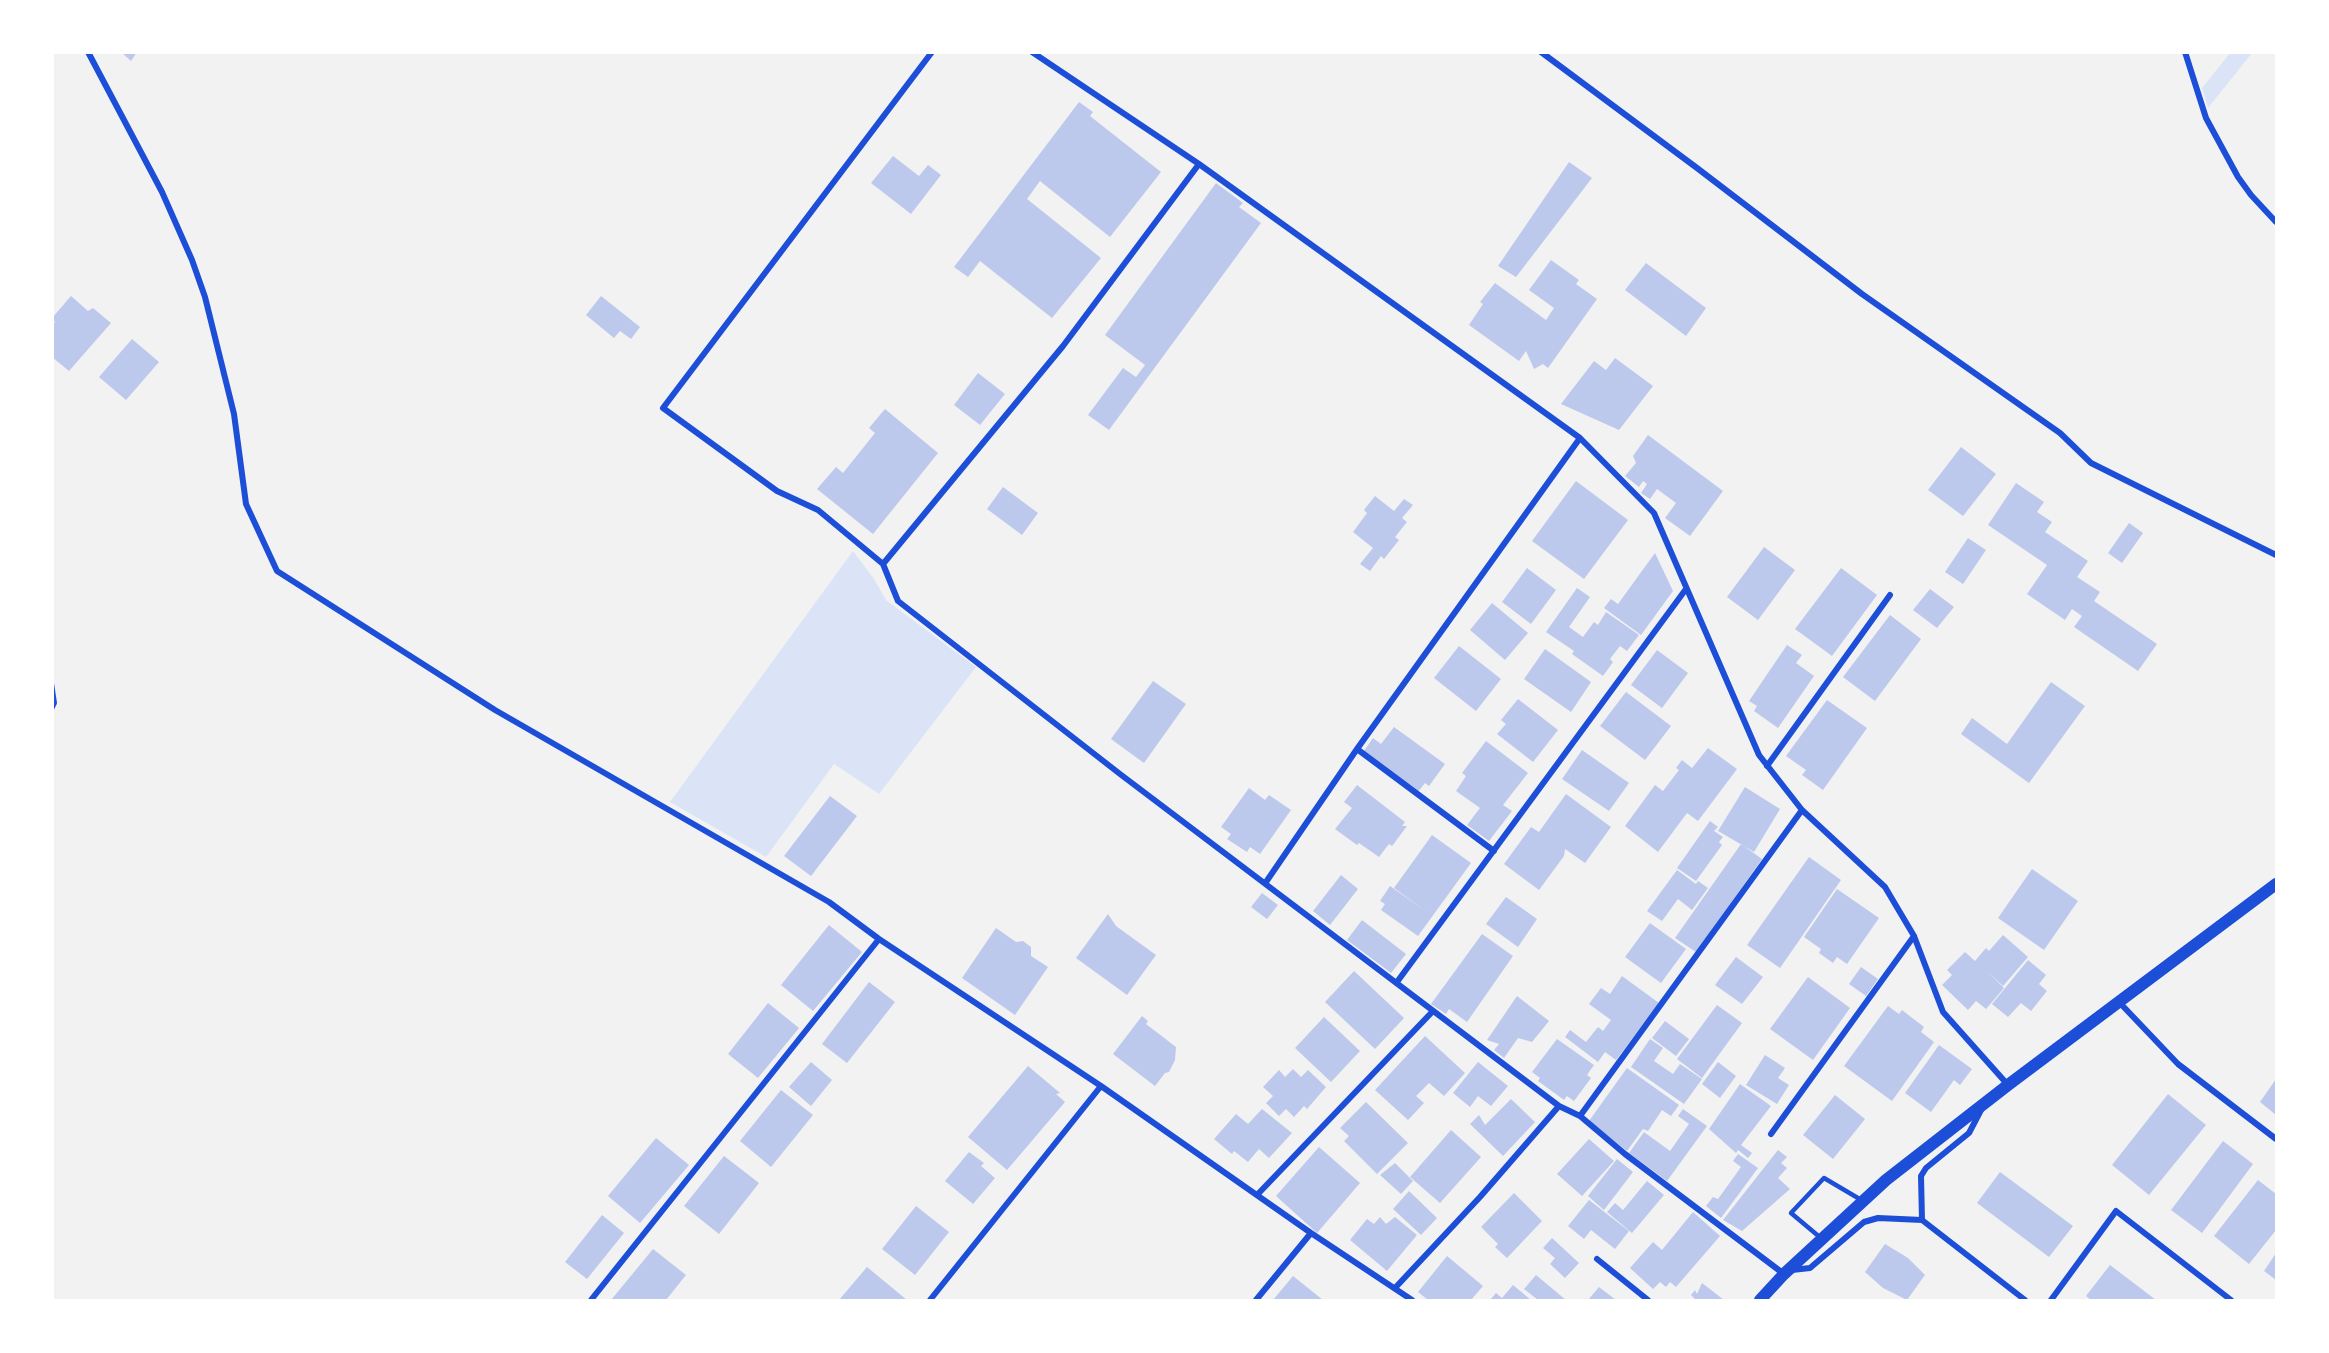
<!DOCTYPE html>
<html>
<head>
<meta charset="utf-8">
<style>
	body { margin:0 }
	#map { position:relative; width:2329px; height:1353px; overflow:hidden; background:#f2f2f2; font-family:"Roboto Condensed",sans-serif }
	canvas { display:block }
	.frame { position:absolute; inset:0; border:54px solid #fff; pointer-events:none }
</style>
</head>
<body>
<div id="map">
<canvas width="2329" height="1353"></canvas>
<div class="frame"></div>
</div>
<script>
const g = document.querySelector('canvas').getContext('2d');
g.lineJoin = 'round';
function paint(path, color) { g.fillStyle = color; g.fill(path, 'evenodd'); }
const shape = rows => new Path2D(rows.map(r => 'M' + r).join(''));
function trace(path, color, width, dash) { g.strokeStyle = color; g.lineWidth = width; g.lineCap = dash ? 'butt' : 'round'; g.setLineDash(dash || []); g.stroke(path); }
const green = shape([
	[2230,53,2252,53,2208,108,2202,88],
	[853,551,874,579,886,600,976,667,879,794,834,764,766,857,670,802]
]);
const building = shape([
	[121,52,137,52,131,61],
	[1079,102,1093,112,1090,116,1161,172,1110,237,1040,181,1027,199,1101,258,1052,318,980,261,968,277,954,267],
	[893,156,919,176,928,165,941,175,911,214,871,183],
	[1569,162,1592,178,1516,277,1498,266],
	[1216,183,1243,203,1239,207,1261,223,1109,430,1088,415,1123,368,1136,377,1145,365,1105,335],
	[1551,260,1579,280,1576,284,1597,299,1548,368,1543,364,1534,369,1526,351,1519,361,1469,325,1483,304,1480,302,1495,283,1546,320,1554,308,1529,290],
	[1646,263,1706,308,1686,336,1625,290],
	[71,296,88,311,93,308,111,323,69,371,52,357,52,326,55,322,52,318],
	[601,296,640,327,631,339,620,331,614,338,586,315],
	[132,339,159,362,126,400,99,377],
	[1615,358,1653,386,1619,430,1561,404,1594,361,1606,370],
	[978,373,1005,394,980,425,954,405],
	[885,409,938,453,873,534,817,489,836,467,843,473,875,433,869,428],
	[1648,435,1723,491,1690,536,1665,518,1676,503,1657,489,1650,499,1641,493,1647,484,1643,481,1639,487,1625,476,1636,463,1633,456],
	[1961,447,1996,474,1963,516,1928,490],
	[1576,481,1628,520,1584,579,1532,541],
	[2016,483,2044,502,2037,512,2052,522,2045,532,2088,561,2077,577,2100,592,2094,601,2157,644,2138,671,2074,627,2082,616,2072,609,2065,620,2027,594,2047,565,1988,525],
	[1003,487,1038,513,1022,535,987,509],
	[1375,496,1394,511,1404,499,1413,505,1402,518,1407,522,1395,537,1399,540,1384,559,1381,556,1370,571,1360,564,1373,548,1353,532,1367,513,1364,510],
	[2129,523,2143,533,2122,563,2108,553],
	[1968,538,1986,550,1963,584,1945,572],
	[1764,547,1795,570,1758,620,1727,597],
	[1655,553,1673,591,1641,635,1604,608,1611,599,1618,604],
	[1527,568,1556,590,1531,624,1502,602],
	[1841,568,1877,595,1832,656,1795,629],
	[1577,588,1590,597,1569,627,1583,637,1594,622,1598,625,1606,612,1639,635,1627,651,1620,646,1610,659,1613,662,1603,676,1572,654,1574,651,1546,632],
	[1930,589,1954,607,1937,628,1913,610],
	[1492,603,1528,633,1505,660,1470,630],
	[1890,615,1921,639,1875,701,1843,677],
	[1787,645,1802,655,1796,663,1814,676,1778,728,1754,711,1757,706,1749,701],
	[1459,646,1501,679,1476,711,1434,678],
	[1545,649,1591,682,1571,712,1524,679],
	[1657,650,1688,673,1662,708,1631,685],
	[1153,681,1186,704,1144,763,1111,739],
	[2051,682,2085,706,2029,783,1961,734,1972,718,2007,744],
	[1626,692,1671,726,1645,760,1600,726],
	[1518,699,1558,730,1533,762,1497,734,1506,724,1501,720],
	[1827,700,1867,728,1823,790,1802,775,1806,770,1786,756],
	[1394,727,1445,764,1429,786,1425,783,1418,792,1364,751,1373,738,1381,744],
	[1486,741,1528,773,1503,805,1512,811,1489,841,1467,825,1480,808,1456,791,1466,776,1462,773],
	[1708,748,1737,769,1698,821,1687,813,1658,852,1625,826,1655,785,1663,791,1679,770,1676,768,1682,760,1692,768],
	[1582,750,1629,783,1609,811,1562,779],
	[1357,785,1405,822,1402,826,1407,826,1392,846,1389,844,1379,857,1359,843,1357,845,1335,829,1352,808,1344,802],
	[1745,787,1780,809,1754,852,1718,831],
	[1249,788,1265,800,1269,795,1291,810,1260,854,1250,847,1247,852,1227,839,1231,834,1221,827],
	[1566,794,1611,827,1585,863,1565,849,1564,856,1539,890,1504,864,1531,827,1539,832],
	[830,796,857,816,811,876,784,856],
	[1710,821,1718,827,1714,831,1723,837,1719,842,1722,845,1696,881,1677,868],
	[1432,835,1471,863,1418,936,1381,910,1385,904,1380,901,1390,886,1427,912,1394,888],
	[1741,844,1762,859,1696,952,1675,938],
	[1809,857,1841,880,1780,968,1747,945],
	[2032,869,2078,901,2044,950,1998,918],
	[1677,870,1696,884,1698,881,1708,888,1692,910,1678,899,1662,921,1647,911],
	[1341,875,1358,889,1330,925,1313,911],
	[1837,889,1879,918,1847,964,1837,957,1833,963,1819,953,1821,949,1804,937],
	[1262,893,1278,905,1267,919,1251,907],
	[1506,897,1537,919,1518,947,1486,924],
	[1108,914,1116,926,1156,955,1127,995,1076,958],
	[1362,920,1406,954,1391,973,1347,940],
	[1650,923,1686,949,1661,983,1625,957],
	[829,925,862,952,813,1011,781,985],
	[996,928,1016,942,1023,941,1031,947,1031,956,1048,967,1015,1015,962,978],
	[1482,934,1513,956,1467,1022,1449,1009,1446,1014,1431,1004],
	[2003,935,2028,957,2003,986,1989,973,2004,988,1986,1009,1976,1001,1968,1010,1942,985,1952,975,1947,970,1965,952,1975,961,1986,948,1989,951],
	[1736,957,1763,977,1742,1004,1715,985],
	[2028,960,2046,975,2039,984,2047,991,2031,1011,2021,1003,2008,1017,1992,1004],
	[1861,967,1878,979,1866,996,1849,984],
	[1354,971,1404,1018,1375,1049,1325,1002],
	[1622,976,1659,1003,1616,1060,1605,1052,1598,1062,1565,1037,1570,1030,1586,1042,1598,1027,1603,1031,1611,1020,1589,1004,1601,988,1610,994],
	[1808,977,1850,1008,1813,1060,1770,1029],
	[869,982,895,1002,847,1063,822,1044],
	[1517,996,1549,1021,1532,1042,1518,1038,1504,1058,1494,1050,1499,1044,1487,1040],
	[768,1003,799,1028,758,1078,728,1054],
	[1717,1005,1742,1023,1702,1078,1677,1059],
	[1888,1006,1899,1014,1902,1010,1924,1027,1921,1032,1934,1042,1892,1101,1844,1066],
	[1142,1016,1148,1021,1146,1024,1176,1047,1175,1060,1169,1072,1165,1073,1155,1086,1113,1054],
	[1324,1017,1360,1051,1331,1082,1295,1048],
	[1665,1021,1689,1039,1676,1056,1652,1038],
	[1425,1036,1465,1073,1444,1096,1429,1083,1416,1096,1424,1103,1408,1120,1375,1090],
	[1557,1039,1594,1065,1587,1075,1591,1078,1574,1101,1567,1096,1564,1100,1538,1081,1540,1078,1532,1072],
	[1650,1039,1663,1048,1654,1061,1673,1074,1680,1064,1702,1079,1684,1104,1631,1067],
	[1939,1045,1972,1069,1960,1085,1954,1080,1931,1112,1905,1093],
	[1765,1055,1785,1068,1778,1078,1789,1085,1777,1104,1746,1085],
	[811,1062,832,1080,811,1106,789,1087],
	[1478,1062,1508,1086,1491,1106,1478,1096,1470,1107,1453,1093],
	[1718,1062,1736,1076,1720,1098,1702,1084],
	[1028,1066,1060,1093,1056,1094,1065,1102,1007,1170,968,1137],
	[1627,1068,1679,1105,1671,1116,1662,1110,1648,1131,1643,1129,1627,1151,1589,1121],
	[1293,1069,1301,1077,1308,1070,1326,1087,1307,1109,1304,1106,1294,1117,1286,1109,1279,1116,1266,1103,1273,1096,1263,1087,1279,1070,1285,1077],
	[2276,1079,2276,1115,2260,1102],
	[1740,1084,1771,1106,1741,1145,1752,1153,1748,1158,1738,1150,1736,1153,1709,1129],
	[781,1090,813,1115,771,1167,740,1141],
	[2168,1094,2206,1125,2149,1195,2112,1165],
	[1835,1095,1865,1119,1833,1159,1803,1135],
	[1511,1099,1535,1122,1503,1156,1470,1124,1479,1115,1485,1125],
	[1366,1102,1408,1143,1377,1174,1344,1141,1349,1136,1340,1128],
	[1262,1109,1292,1133,1269,1158,1259,1149,1248,1162,1234,1151,1232,1154,1214,1139,1236,1114,1248,1124],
	[1683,1109,1707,1126,1667,1181,1629,1153,1644,1132,1670,1151,1689,1124,1678,1116],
	[1451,1130,1481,1157,1440,1203,1410,1177],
	[656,1138,689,1165,640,1223,608,1196],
	[1589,1139,1614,1161,1582,1196,1557,1174],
	[2223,1141,2253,1164,2202,1233,2171,1210],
	[1319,1147,1360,1183,1317,1233,1276,1196],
	[1778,1150,1787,1157,1781,1163,1787,1168,1778,1178,1790,1189,1742,1231,1723,1220],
	[969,1152,984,1163,981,1166,995,1178,973,1204,945,1181],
	[1738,1154,1758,1168,1721,1218,1706,1206,1713,1197,1718,1199,1741,1167,1733,1161],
	[724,1156,759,1183,719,1234,684,1206],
	[1617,1159,1633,1172,1604,1210,1588,1196],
	[1395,1163,1413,1181,1401,1194,1380,1175],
	[2000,1172,2073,1226,2049,1257,1977,1203],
	[2258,1180,2276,1194,2276,1230,2249,1264,2214,1236],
	[1647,1181,1664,1195,1632,1233,1607,1212,1615,1203,1623,1210],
	[1409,1191,1437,1218,1421,1235,1393,1209],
	[1514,1193,1542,1221,1507,1258,1495,1247,1498,1244,1481,1227],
	[1589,1200,1629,1231,1615,1249,1591,1230,1584,1239,1568,1226],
	[916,1206,949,1232,915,1275,882,1249],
	[1693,1212,1720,1236,1676,1287,1670,1282,1666,1287,1660,1282,1653,1289,1630,1268,1653,1242,1662,1250],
	[602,1215,624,1233,587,1279,565,1262],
	[1380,1217,1386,1224,1395,1217,1417,1235,1387,1271,1350,1240,1367,1219,1374,1224],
	[1552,1238,1579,1263,1565,1278,1550,1264,1555,1258,1543,1248],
	[1885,1244,1908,1258,1925,1275,1907,1300,1883,1288,1865,1272],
	[653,1249,686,1275,666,1300,611,1300],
	[2276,1253,2276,1280,2264,1271],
	[1447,1256,1483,1286,1471,1300,1428,1300,1418,1292],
	[2110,1265,2156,1300,2091,1300,2086,1296],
	[867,1267,907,1300,839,1300],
	[1536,1275,1566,1300,1538,1300,1524,1289],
	[1293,1276,1323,1300,1273,1300],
	[1702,1283,1724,1300,1696,1300,1691,1295,1695,1290,1697,1294],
	[1513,1285,1531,1300,1490,1300,1496,1293,1502,1298],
	[1599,1287,1616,1300,1588,1300]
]);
const path = shape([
	[52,683,55,703,52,709]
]);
const service = shape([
	[1822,1239,1791,1213,1824,1178,1863,1201]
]);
const minor = shape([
	[88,52,162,192,192,260,205,297,234,414,246,504,277,571,495,710,829,902,879,939,1101,1086,1311,1233,1412,1300],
	[932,52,663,408,777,491,818,510,883,564,898,601,1120,774,1559,1106,1580,1116,1625,1154,1784,1274],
	[1032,52,1199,164,1580,438,1654,513,1759,755,1802,810,1885,887,1914,936,1943,1012,2008,1085],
	[1541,52,1697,168,1862,294,2060,433,2091,463,2276,555],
	[2185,52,2206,118,2238,177,2251,195,2276,222],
	[883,564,1063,346,1199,164],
	[1357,749,1494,851],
	[1767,766,1890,595],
	[1266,882,1357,749,1580,438],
	[1397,982,1686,589],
	[2119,1002,2178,1064,2276,1139],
	[1580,1116,1802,810],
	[1771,1134,1914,936],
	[1257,1195,1433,1011],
	[1922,1220,1921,1176,1926,1168,1969,1133,1981,1110],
	[1597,1259,1648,1300],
	[1792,1270,1810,1268,1864,1222,1878,1218,1922,1220,2025,1300],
	[1395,1288,1480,1197,1559,1106],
	[591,1300,879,939],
	[930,1300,1101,1086],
	[1256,1300,1311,1233],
	[2051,1300,2116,1211,2231,1300]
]);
const secondary = shape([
	[1760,1300,1784,1274,1886,1180,2008,1085,2276,884]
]);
paint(green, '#dbe4f7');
paint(building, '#bdc9ec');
trace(path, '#1d4ed8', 4);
trace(service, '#1d4ed8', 4.5);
trace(minor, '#1d4ed8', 6);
trace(secondary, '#1d4ed8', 12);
</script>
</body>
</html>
